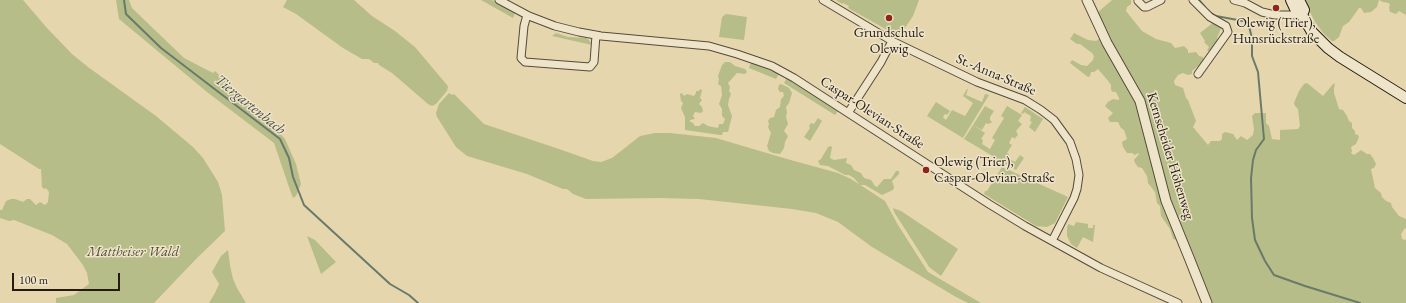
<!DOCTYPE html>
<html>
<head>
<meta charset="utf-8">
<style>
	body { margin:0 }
	#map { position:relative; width:1406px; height:303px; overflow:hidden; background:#e5d6ad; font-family:"EB Garamond",serif }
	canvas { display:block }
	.scale { position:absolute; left:12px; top:273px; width:108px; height:18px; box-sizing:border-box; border:2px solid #261b12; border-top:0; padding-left:5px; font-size:12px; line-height:14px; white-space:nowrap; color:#261b12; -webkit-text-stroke:3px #eee4ca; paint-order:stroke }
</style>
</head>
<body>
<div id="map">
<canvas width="1406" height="303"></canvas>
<div class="scale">100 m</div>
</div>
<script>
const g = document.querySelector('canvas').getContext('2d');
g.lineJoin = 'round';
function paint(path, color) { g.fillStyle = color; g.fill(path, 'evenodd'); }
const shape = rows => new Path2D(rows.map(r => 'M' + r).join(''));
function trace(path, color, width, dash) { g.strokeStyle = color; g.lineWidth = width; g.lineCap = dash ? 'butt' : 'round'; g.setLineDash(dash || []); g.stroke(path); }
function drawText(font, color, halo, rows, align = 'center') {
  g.font = font + ' "EB Garamond",serif'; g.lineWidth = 3; g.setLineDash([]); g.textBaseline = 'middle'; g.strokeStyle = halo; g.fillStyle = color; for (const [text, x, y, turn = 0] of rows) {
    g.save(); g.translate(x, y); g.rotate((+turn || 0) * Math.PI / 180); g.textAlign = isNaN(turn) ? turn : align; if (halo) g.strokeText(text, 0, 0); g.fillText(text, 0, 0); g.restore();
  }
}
const green = shape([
	[0,0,23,0,47,28,72,54,88,67,156,116,193,147,203,158,218,182,222,195,225,231,197,258,154,303,56,303,56,298,74,295,89,284,87,273,83,265,67,244,52,235,14,220,9,221,0,218,0,210,2,210,6,201,11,199,15,199,23,202,27,199,30,199,36,205,40,202,45,205,48,202,49,192,46,188,44,189,42,187,41,169,39,169,0,144],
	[116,0,129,0,132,8,184,58,213,73,215,71,277,130,285,139,296,164,301,184,296,196,293,198,290,190,274,143,207,92,119,19],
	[287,0,354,0,372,16,395,31,415,47,447,85,448,87,447,91,436,104,432,106,428,104,392,73,379,65,378,63,374,63,369,59,362,59,343,48,296,14,283,7],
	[481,0,492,0,515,13,513,18],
	[836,0,919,0,913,16,901,34,898,36,848,8,849,6,843,3,842,4],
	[1112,0,1131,0,1131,4,1127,7,1126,11,1142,31,1156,39,1171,43,1175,48,1184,46,1188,50,1188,53,1196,52,1199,56,1203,57,1204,61,1192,71,1192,74,1188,75,1183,73,1178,75,1174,81,1175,85,1183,88,1186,98,1188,100,1196,121,1193,127,1208,145,1211,141,1220,141,1222,139,1222,134,1225,132,1233,134,1237,140,1241,136,1247,140,1253,135,1254,129,1252,116,1255,113,1266,113,1266,123,1269,126,1272,139,1280,140,1280,130,1298,129,1300,126,1298,109,1295,106,1294,103,1299,91,1304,84,1307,83,1323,96,1334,83,1335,85,1334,88,1334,93,1339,109,1343,110,1347,116,1349,121,1352,123,1352,128,1355,131,1355,134,1358,135,1359,137,1356,144,1351,147,1352,151,1351,153,1354,155,1361,150,1367,154,1370,154,1373,158,1376,164,1374,168,1371,169,1375,188,1381,193,1382,197,1386,201,1391,203,1392,207,1399,216,1406,219,1406,229,1405,228,1401,234,1402,239,1406,240,1406,303,1210,303,1191,259,1193,255,1177,240,1173,239,1170,229,1161,216,1160,206,1157,203,1155,192,1148,183,1147,176,1142,168,1138,167,1135,163,1134,160,1139,154,1138,153,1135,155,1132,153,1127,153,1123,147,1122,142,1127,139,1124,130,1121,128,1118,122,1110,122,1108,118,1113,113,1107,108,1105,106,1108,102,1113,99,1119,100,1119,98,1116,92,1113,92,1111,90,1111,85,1109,82,1098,69,1094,72,1091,72,1090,76,1088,77,1070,63,1072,60,1081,65,1087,66,1093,60,1094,56,1092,53,1080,44,1077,44,1070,39,1074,33,1088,40,1096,41,1102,37,1097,13],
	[1304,0,1406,0,1406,15,1399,11,1396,14,1390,12,1389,7,1390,5,1389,3,1383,2,1379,0,1377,7,1371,12,1364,13,1361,8,1359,8,1349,22,1343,26,1339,37,1334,41,1332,41,1324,34,1315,22],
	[726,14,747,17,744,40,719,37,722,17],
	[1214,22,1221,28,1217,38,1219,42,1210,52,1207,50,1209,47,1204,42,1205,41,1200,33],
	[556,33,568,37,586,38,589,40,592,45,552,36],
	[725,62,730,62,735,66,745,69,747,72,745,74,737,73,728,83,730,87,729,91,731,94,729,99,728,105,732,116,728,132,723,132,722,135,720,135,685,130,685,117,681,108,683,103,681,101,680,94,682,93,684,96,687,94,694,96,696,93,696,91,699,91,700,89,702,90,700,98,702,100,699,104,702,107,703,111,701,113,695,112,693,116,695,119,690,120,690,122,692,122,695,126,699,126,703,123,708,126,718,128,719,124,723,124,725,119,722,116,722,109,719,104,722,95,721,86,718,84,719,79,718,76,722,65],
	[751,62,779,74,776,79,749,68],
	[787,78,838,111,835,115,784,83],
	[781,84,789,88,792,93,789,103,786,107,787,112,786,117,788,124,784,131,788,136,785,142,784,148,780,154,773,153,769,151,767,146,771,133,768,127,769,124,768,121,770,118,774,117,776,110,780,107,781,99,784,96,783,92,780,92,778,89,779,85],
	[967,89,968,89,966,95,982,102,985,94,989,95,963,138,927,116,936,102,950,111,947,115,945,114,943,117,946,120,952,110,965,116,973,103,963,96],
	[449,93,452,95,454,94,484,124,559,149,593,161,601,162,612,158,640,136,655,133,670,133,716,138,787,159,838,173,851,179,885,201,898,225,928,272,981,303,968,303,956,297,872,247,838,222,816,213,792,209,699,199,659,198,586,199,573,194,567,189,563,189,527,174,467,156,456,147,437,117,436,113,439,104],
	[985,106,994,111,990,117,990,120,992,122,991,123,990,123,988,124,986,123,982,130,973,125],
	[1007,106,1022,115,1018,121,1022,124,1016,131,1018,135,1015,138,1016,139,1012,137,1009,143,1012,145,1007,153,1009,154,1008,158,1015,162,1020,155,1024,158,1016,170,964,139,973,125,985,133,981,139,983,140,982,144,990,149,995,140,992,138,1004,118,1001,116],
	[1025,107,1043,119,1035,132,1029,127,1032,122,1030,121,1031,116,1024,112,1023,114,1021,113],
	[825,116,810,141,804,137,810,128,809,126,811,123,814,124,818,118,822,121],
	[831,146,832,147,830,158,834,160,847,158,846,163,851,165,854,170,861,173,864,178,871,180,875,186,877,187,884,179,891,179,896,171,899,171,899,174,892,181,894,187,893,190,882,195,865,185,860,185,854,178,849,175,845,175,828,166,820,165,818,161,821,159,828,147],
	[1002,167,1068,197,1055,223,1047,227,1036,226,984,194,985,191,987,191],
	[893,208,901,211,958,249,941,276,929,267,926,262,894,212],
	[1076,222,1088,224,1088,228,1093,228,1093,225,1095,225,1093,242,1083,237,1077,248,1071,244,1067,236,1067,229,1068,224,1074,226],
	[307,236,315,240,336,262,321,274],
	[228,250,230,265,233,279,237,288,246,303,209,303,215,293,219,284,212,272,221,256]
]);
const stream = shape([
	[124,0,126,14,161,48,280,139,289,158,293,177,304,205,390,284,409,295,418,303],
	[1199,0,1205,7],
	[1211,13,1216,16,1243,21,1248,23,1250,30,1252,39,1252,56,1258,72,1264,139,1256,150,1253,160,1251,178,1252,218,1255,240,1265,261,1274,275,1305,286,1360,303]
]);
const minor = shape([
	[499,0,529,16,555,26,579,32,601,36,709,46,737,54,772,66,794,78,989,204,1025,226,1101,268,1178,303],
	[823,0,892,41,977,82,1025,100,1041,110,1054,120,1070,142,1076,159,1079,175,1077,189,1074,198,1052,241],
	[1193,0,1210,17,1226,26,1228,32,1198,74],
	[1234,0,1245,3,1262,12,1275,15,1302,15],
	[1138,1,1144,7,1147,7,1161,0],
	[527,15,524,26,521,58,525,62,590,67,594,62,596,35],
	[848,113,881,62,892,41]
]);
const tertiary = shape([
	[1087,0,1107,43,1140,101,1166,201,1190,260,1207,303]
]);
const secondary = shape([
	[1291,0,1297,13,1302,15],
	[1299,0,1304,10,1302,15],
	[1302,15,1312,32,1328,48,1340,57,1406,98]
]);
const markers = [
	[1276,8,4,"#8f2418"],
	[889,18,4,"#8f2418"],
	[926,170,4,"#8f2418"]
];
const poiNames = [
	["Olewig (Trier),",1276,23],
	["Hunsrückstraße",1276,39],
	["Grundschule",889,33],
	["Olewig",889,49],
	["Olewig (Trier),",934,162,"left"],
	["Caspar-Olevian-Straße",934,178,"left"]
];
const streetNames = [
	["St.-Anna-Straße",996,75,23],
	["Caspar-Olevian-Straße",872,113,33],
	["Kernscheider Höhenweg",1170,156,73]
];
const parkNames = [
	["Mattheiser Wald",133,252]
];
const waterNames = [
	["Tiergartenbach",250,105,39]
];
paint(green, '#b7bd88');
trace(stream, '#697a6b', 2);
trace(minor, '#564a39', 9);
trace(tertiary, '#564a39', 11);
trace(secondary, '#261b12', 12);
trace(minor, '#eee4ca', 7);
trace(tertiary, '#eee4ca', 9);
trace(secondary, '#eee4ca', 10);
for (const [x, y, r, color] of markers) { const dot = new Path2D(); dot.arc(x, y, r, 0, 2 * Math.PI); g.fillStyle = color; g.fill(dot); trace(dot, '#eee4ca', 1.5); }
drawText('14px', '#261b12', '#eee4ca', poiNames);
drawText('14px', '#261b12', '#eee4ca', streetNames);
drawText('italic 14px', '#524c35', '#eee4ca', parkNames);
drawText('italic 15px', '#484a3f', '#eee4ca', waterNames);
</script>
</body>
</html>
